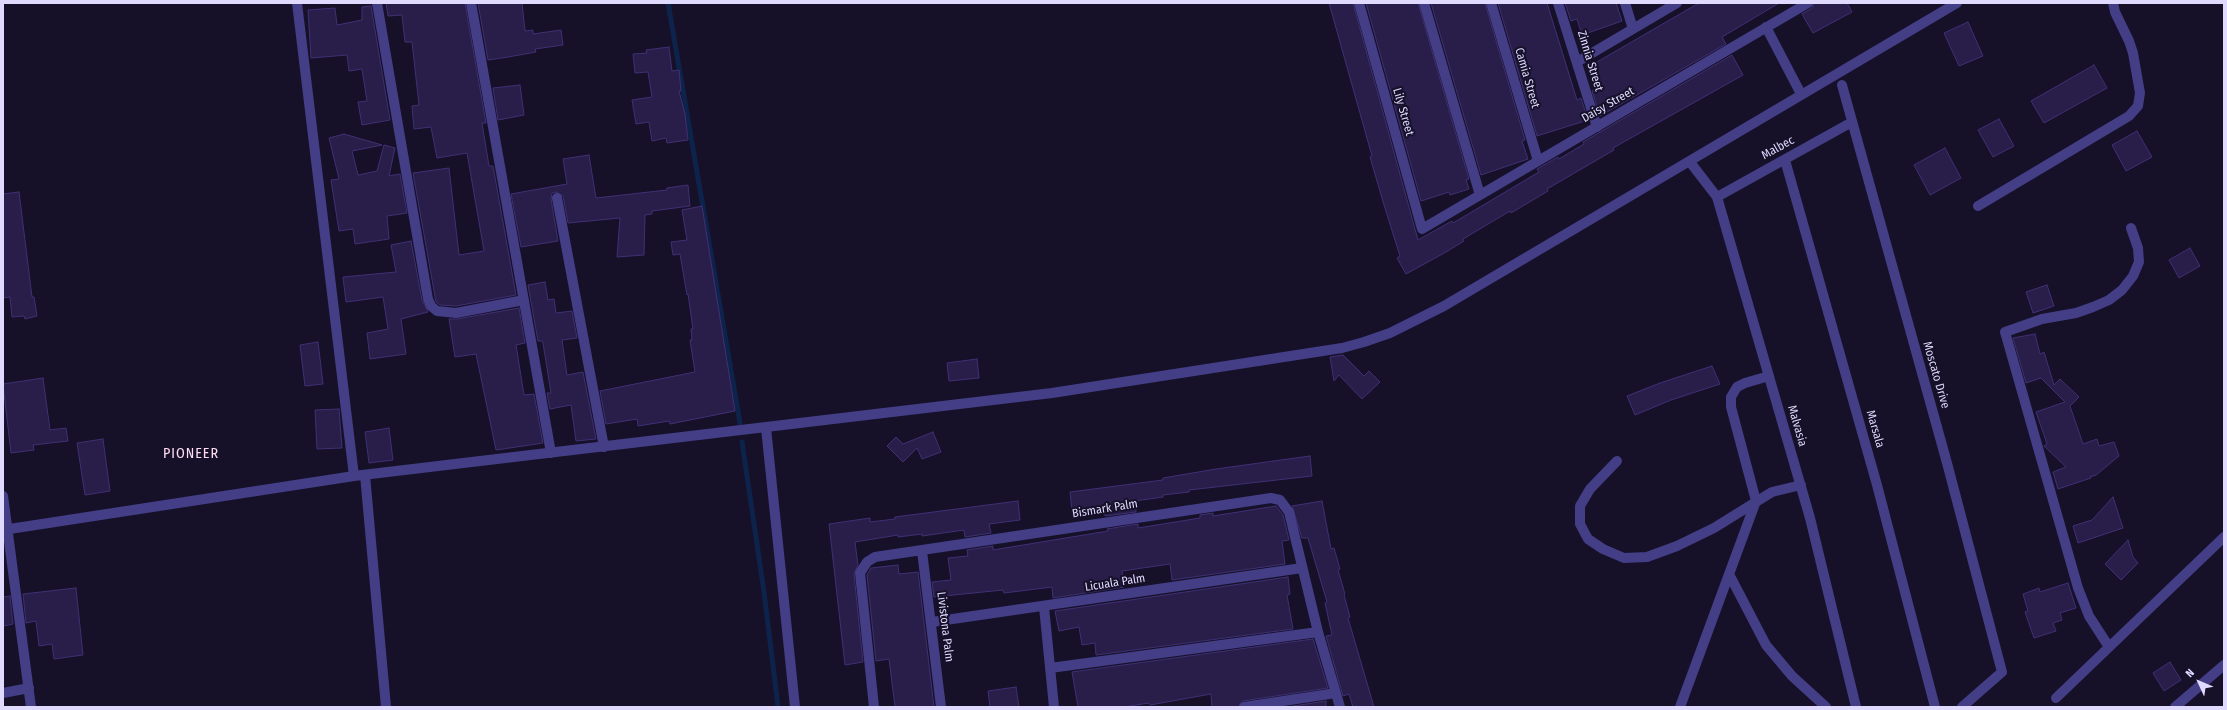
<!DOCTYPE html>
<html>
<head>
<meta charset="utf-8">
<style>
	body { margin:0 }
	#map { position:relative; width:2227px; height:710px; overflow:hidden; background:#161129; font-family:"Fira Sans Condensed",sans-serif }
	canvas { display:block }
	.frame { position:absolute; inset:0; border:4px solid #dfdafe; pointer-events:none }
	.north { position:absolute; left:2179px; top:662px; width:40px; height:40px; -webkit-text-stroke:3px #161129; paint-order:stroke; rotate:314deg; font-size:11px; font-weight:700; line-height:16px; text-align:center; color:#dfdafe }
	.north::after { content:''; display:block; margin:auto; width:14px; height:18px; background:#dfdafe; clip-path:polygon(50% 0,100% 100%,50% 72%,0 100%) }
</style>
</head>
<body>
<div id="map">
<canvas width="2227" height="710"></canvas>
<div class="frame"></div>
<div class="north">N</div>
</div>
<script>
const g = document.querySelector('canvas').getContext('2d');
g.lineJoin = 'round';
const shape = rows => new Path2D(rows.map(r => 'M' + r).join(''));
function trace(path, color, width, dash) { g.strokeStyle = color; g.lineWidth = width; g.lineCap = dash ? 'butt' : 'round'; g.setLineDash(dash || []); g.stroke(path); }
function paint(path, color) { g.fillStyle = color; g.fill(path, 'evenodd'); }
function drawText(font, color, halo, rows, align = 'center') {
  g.font = font + ' "Fira Sans Condensed",sans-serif'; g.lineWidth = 4; g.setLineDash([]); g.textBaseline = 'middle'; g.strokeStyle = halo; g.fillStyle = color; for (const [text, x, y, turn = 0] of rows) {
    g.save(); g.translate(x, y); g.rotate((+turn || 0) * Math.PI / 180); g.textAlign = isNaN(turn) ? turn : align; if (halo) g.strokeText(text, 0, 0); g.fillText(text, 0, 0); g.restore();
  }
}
const stream = shape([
	[668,3,740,423],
	[742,442,764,592,778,707]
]);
const building = shape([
	[386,3,465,3,486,123,482,123,489,166,493,166,516,295,456,306,440,305,436,302,413,173,449,168,459,255,484,251,467,153,437,158,431,127,414,129,412,106,419,105,412,42,405,42,402,15,388,16,386,3],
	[478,3,522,3,525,31,533,30,533,34,561,30,563,45,535,49,536,52,508,57,488,60,478,3],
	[1329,3,1353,3,1418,240,1452,221,1453,223,1539,172,1537,169,1558,157,1559,159,1584,144,1583,142,1732,55,1743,75,1613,148,1614,150,1547,189,1548,191,1511,213,1510,211,1463,239,1464,241,1446,252,1406,274,1397,258,1400,256,1384,205,1370,157,1372,156,1329,3],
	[1366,3,1418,3,1469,179,1466,180,1469,189,1450,195,1449,192,1421,201,1366,3],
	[1431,3,1485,3,1525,140,1522,141,1528,159,1481,175,1431,3],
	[1498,3,1547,3,1577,100,1581,98,1588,120,1537,136,1498,3],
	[1565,3,1616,3,1622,21,1582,35,1577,19,1571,21,1565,3],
	[1699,3,1779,3,1722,37,1726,44,1600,116,1592,91,1601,85,1590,66,1699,3],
	[1814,3,1847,3,1852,12,1813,33,1802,14,1812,8,1814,3],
	[371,6,390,120,362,125,358,102,367,101,362,69,349,71,347,55,311,58,308,10,335,8,337,25,362,20,362,7,371,6],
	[1968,22,1983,56,1959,66,1944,33,1968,22],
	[669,47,672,71,679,70,681,91,679,91,685,114,688,140,667,143,666,138,652,141,649,122,636,124,632,100,652,97,648,72,635,73,633,54,647,53,646,50,669,47],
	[2094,65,2107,88,2044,123,2031,101,2094,65],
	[520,85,524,115,498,120,493,88,520,85],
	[1999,119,2014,146,1993,157,1978,130,1999,119],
	[2137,131,2152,157,2126,171,2112,145,2137,131],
	[344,134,382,145,352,151,358,175,377,171,384,145,395,148,389,176,400,174,407,213,387,216,389,239,355,244,353,229,339,231,331,180,339,179,329,138,344,134],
	[1945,148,1961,178,1930,195,1914,165,1945,148],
	[589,155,596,198,667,190,667,188,688,185,690,206,652,211,652,214,645,215,644,255,617,257,620,218,568,223,563,196,556,192,552,193,551,199,558,241,521,247,511,194,567,184,563,159,589,155],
	[19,192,32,297,34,297,37,316,25,319,24,316,12,317,10,297,3,298,3,194,19,192],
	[702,206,735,411,670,424,669,421,638,426,637,419,606,424,600,391,695,372,690,340,692,340,691,329,693,329,688,294,687,295,680,254,673,255,671,242,687,240,682,210,702,206],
	[411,241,422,300,428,312,401,319,406,354,370,359,367,333,388,329,383,297,346,302,343,277,396,272,391,245,411,241],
	[2190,248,2200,266,2179,278,2169,260,2190,248],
	[545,282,548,300,554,299,556,313,572,311,577,338,562,340,567,375,583,372,596,439,576,441,571,405,550,409,547,393,551,393,543,343,542,341,538,341,528,285,545,282],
	[2047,285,2054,306,2033,313,2026,292,2047,285],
	[519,308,525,343,516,345,524,395,534,394,543,443,496,450,476,354,455,357,449,319,457,319,519,308],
	[2035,334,2040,354,2044,352,2054,385,2060,379,2079,397,2070,406,2083,444,2097,439,2099,446,2114,442,2119,456,2096,475,2090,477,2091,478,2058,489,2053,472,2066,467,2044,446,2047,444,2036,412,2065,402,2041,378,2026,383,2013,338,2035,334],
	[318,342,323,384,305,386,300,345,318,342],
	[1343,355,1364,376,1369,371,1380,382,1362,399,1339,375,1334,381,1330,357,1343,355],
	[977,359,979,378,949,381,947,363,977,359],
	[1712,366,1720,384,1671,400,1635,415,1627,396,1660,383,1712,366],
	[43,378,50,430,66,428,68,441,33,445,34,450,11,453,3,384,43,378],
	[339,409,342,448,317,449,315,410,339,409],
	[389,428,393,460,369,463,365,432,389,428],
	[933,432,941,452,922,459,917,448,903,462,887,446,896,437,903,444,933,432],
	[103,439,110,491,85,495,77,443,103,439],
	[1310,456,1312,476,1189,490,1189,492,1163,495,1163,497,1135,501,1136,512,1105,516,1104,509,1072,511,1070,492,1163,480,1163,478,1216,469,1310,456],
	[2113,497,2123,528,2078,543,2073,526,2092,520,2113,497],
	[1018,501,1020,520,989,524,991,533,965,537,964,530,922,536,922,534,898,537,898,535,855,542,858,565,854,574,863,662,845,665,829,524,870,518,870,522,895,519,895,517,1018,501],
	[1322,501,1331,549,1334,548,1340,569,1338,570,1345,594,1344,595,1350,617,1348,618,1374,707,1353,707,1349,694,1343,696,1326,636,1332,635,1325,603,1327,602,1308,538,1302,538,1292,506,1322,501],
	[1276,506,1283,515,1289,540,1282,541,1285,564,1172,580,1170,564,1122,571,1124,587,1053,598,1052,587,1004,593,1003,590,934,597,932,582,951,580,948,558,968,556,967,550,993,546,993,550,1108,531,1107,529,1138,524,1138,528,1200,518,1200,515,1213,513,1213,516,1276,506],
	[2128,540,2133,557,2138,563,2121,580,2105,564,2128,540],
	[898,565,899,574,918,572,934,707,895,707,889,659,876,661,867,575,871,568,898,565],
	[1288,577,1290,594,1287,595,1293,629,1096,655,1095,643,1082,645,1079,627,1059,631,1055,611,1288,577],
	[2068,583,2076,608,2060,613,2062,620,2053,623,2056,631,2034,638,2025,612,2028,611,2023,594,2039,588,2040,592,2068,583],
	[76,588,83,655,54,659,52,644,39,646,36,621,26,623,23,594,76,588],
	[10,596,13,624,3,626,3,597,10,596],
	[1313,639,1328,688,1243,701,1238,707,1212,707,1211,694,1150,705,1149,703,1124,707,1078,707,1072,672,1313,639],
	[2170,662,2181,680,2164,691,2153,673,2170,662],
	[1016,687,1019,707,990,707,988,691,1016,687],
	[1326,701,1326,707,1287,707,1326,701]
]);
const minor = shape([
	[297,3,354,476],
	[377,3,428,299,431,306,437,311,456,313,524,300],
	[471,3,551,453],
	[1359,3,1422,229,1808,3],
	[1424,3,1480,195],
	[1491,3,1538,161],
	[1558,3,1597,127],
	[1625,3,1633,29],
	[1766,27,1801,94],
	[1577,62,1677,3],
	[1842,85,1947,463,2002,672,1962,707],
	[1785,160,1877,485,1935,707],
	[1690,162,1717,197,1810,518,1856,707],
	[1717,197,1852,122],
	[557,198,604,447],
	[1978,206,2129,116,2138,106,2140,93,2133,53,2129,41,2115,12,2113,3],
	[766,428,795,707],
	[1617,461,1590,489,1580,506,1580,524,1588,539,1603,549,1624,558,1647,557,1677,546,1714,528,1772,492,1801,485],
	[365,475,386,707],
	[3,496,31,707],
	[3,530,354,476,1052,393,1342,348,1364,342,1390,333,1444,306,1957,3],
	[922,551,941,707],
	[1729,574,1766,645,1792,676,1826,707],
	[1044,607,1054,707],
	[932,622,1302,568],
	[2109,647,2089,616,2078,588,2005,332,2042,319,2076,313,2093,307,2109,300,2122,290,2133,276,2139,262,2138,248,2131,228],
	[1050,668,1318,632],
	[3,693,29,688],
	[2056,698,2224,537],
	[874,707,860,573,867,562,875,557,1271,498,1280,500,1289,512,1318,632,1340,707],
	[1244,707,1336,693],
	[1680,707,1756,501,1731,407,1731,397,1737,387,1745,383,1769,376],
	[2175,707,2224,665]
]);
const streetNames = [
	["Zinnia Street",1590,61,73],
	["Camia Street",1527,78,74],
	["Daisy Street",1608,105,-30],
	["Lily Street",1403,112,74],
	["Malbec",1778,148,-29],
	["Moscato Drive",1936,375,74],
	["Malvasia",1797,426,74],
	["Marsala",1875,429,74],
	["Bismark Palm",1105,509,-9],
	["Licuala Palm",1115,583,-9],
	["Livistona Palm",945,627,83]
];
const quarterNames = [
	["PIONEER",191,454]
];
trace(stream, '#0e234b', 5);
paint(building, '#281e49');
trace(building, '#403075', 1);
trace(minor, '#433e86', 10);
drawText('12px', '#dfdafe', '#161129', streetNames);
g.letterSpacing = '1px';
drawText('14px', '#fedcf1', '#161129', quarterNames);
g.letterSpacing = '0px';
</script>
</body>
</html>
